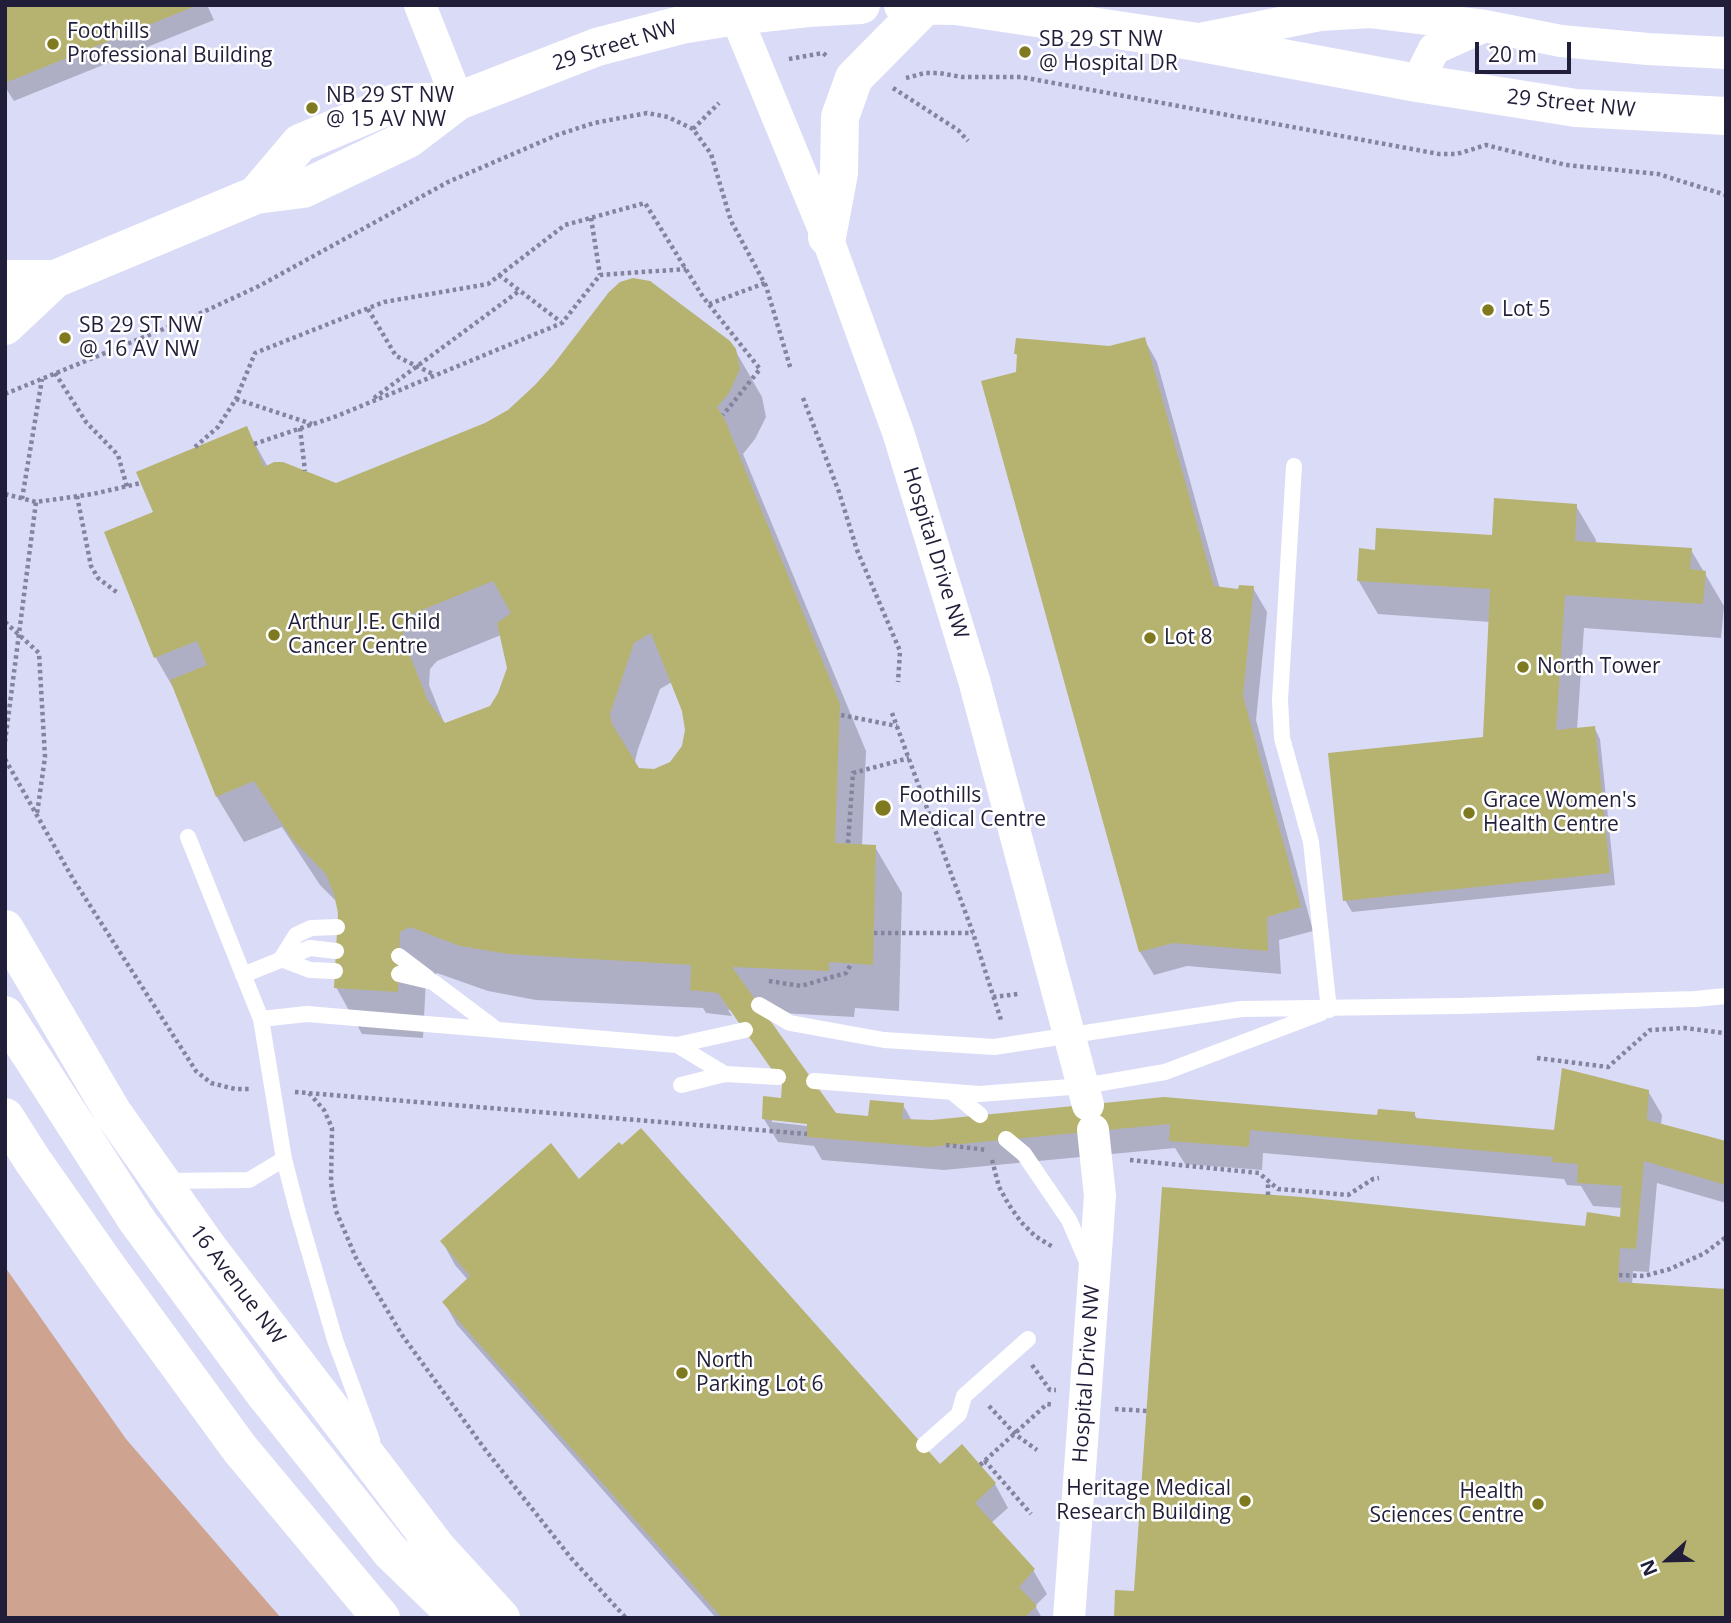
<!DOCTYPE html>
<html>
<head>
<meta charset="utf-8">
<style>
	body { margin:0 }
	#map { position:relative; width:1731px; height:1623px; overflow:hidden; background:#dadbf7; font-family:"Open Sans",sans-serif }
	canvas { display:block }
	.frame { position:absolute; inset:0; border:7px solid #201e38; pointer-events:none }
	.north { position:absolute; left:1633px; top:1525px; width:70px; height:70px; -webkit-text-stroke:5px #fff; paint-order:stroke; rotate:248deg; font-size:19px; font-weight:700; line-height:28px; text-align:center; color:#201e38 }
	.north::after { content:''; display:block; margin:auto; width:24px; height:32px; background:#201e38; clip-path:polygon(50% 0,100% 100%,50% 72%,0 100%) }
	.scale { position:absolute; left:1475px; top:42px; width:96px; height:32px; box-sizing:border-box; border:4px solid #201e38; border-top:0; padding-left:9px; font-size:21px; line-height:24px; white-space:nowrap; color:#201e38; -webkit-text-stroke:5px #fff; paint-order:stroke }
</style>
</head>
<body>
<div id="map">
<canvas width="1731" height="1623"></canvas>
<div class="frame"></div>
<div class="north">N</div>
<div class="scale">20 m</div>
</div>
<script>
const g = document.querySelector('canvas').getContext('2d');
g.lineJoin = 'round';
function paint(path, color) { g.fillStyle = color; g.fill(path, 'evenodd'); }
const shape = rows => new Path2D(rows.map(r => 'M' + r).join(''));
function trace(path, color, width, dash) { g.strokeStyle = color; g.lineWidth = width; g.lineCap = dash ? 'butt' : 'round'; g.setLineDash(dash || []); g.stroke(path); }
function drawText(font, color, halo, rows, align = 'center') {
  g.font = font + ' "Open Sans",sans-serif'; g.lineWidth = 5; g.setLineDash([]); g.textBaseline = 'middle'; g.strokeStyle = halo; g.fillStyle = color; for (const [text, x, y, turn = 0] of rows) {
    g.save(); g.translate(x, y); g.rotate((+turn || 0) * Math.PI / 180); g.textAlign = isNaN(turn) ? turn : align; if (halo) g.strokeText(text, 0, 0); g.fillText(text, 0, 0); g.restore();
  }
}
const green = shape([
	[5,1267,126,1439,281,1618,5,1618]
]);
const shadow = shape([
	[5,5,207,5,214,20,14,101,5,87],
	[1144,339,1157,362,1220,589,1239,591,1253,588,1267,612,1256,720,1313,931,1279,940,1281,974,1187,966,1154,975,1140,952,1018,374,1018,358,1016,353,1110,348],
	[735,350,762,397,766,417,755,439,743,454,866,751,862,846,875,847,902,893,899,1011,855,1008,854,1017,762,1012,835,1114,869,1118,903,1105,912,1121,1379,1117,1414,1114,1418,1120,1556,1131,1648,1091,1662,1115,1661,1125,1726,1143,1726,1203,1657,1183,1649,1272,1633,1271,1632,1285,1135,1593,1587,1228,1622,1219,1622,1208,1593,1206,1581,1186,1567,1185,1564,1179,1263,1153,1262,1170,1185,1164,1175,1148,944,1170,822,1160,814,1146,778,1142,764,1119,789,1090,733,1010,728,1010,732,1016,706,1013,703,1008,536,1000,488,991,437,973,426,978,423,1038,362,1034,336,987,340,913,338,903,320,885,282,827,244,842,217,797,178,696,156,658,106,533,156,513,246,428,268,467,336,485],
	[501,635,509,668,500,693,491,708,445,725,429,685,430,669,437,661],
	[672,682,684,711,687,730,683,746,671,763,654,771,638,770,635,761,638,749,660,689],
	[772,1119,816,1123,816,1127,772,1122],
	[1576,506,1596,540,1596,544,1691,550,1724,606,1721,638,1584,628,1577,729,1594,727,1600,739,1615,885,1352,912,1345,900,1486,738,1490,622,1378,614,1358,580,1376,552,1494,537],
	[621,1147,940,1466,995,1484,1008,1508,991,1523,1033,1570,1047,1594,1035,1606,1042,1618,716,1618,457,1325,444,1302,468,1280,455,1265,442,1241,579,1181]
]);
const building = shape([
	[5,5,198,5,5,83],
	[633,278,650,281,730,341,736,349,740,369,729,393,717,407,725,420,840,704,835,843,876,845,873,965,829,962,829,971,732,967,836,1113,868,1116,870,1100,904,1103,902,1119,932,1120,1164,1097,1377,1115,1378,1109,1415,1112,1415,1118,1554,1130,1562,1068,1649,1090,1647,1120,1726,1141,1726,1185,1644,1161,1636,1249,1620,1248,1618,1282,1726,1289,1726,1618,1114,1618,1115,1590,1134,1591,1162,1187,1302,1197,1585,1226,1587,1212,1620,1217,1622,1186,1577,1183,1578,1164,1552,1162,1553,1157,1250,1130,1249,1147,1169,1141,1170,1124,929,1147,807,1137,807,1124,762,1119,763,1096,781,1098,782,1084,718,993,690,990,691,965,508,954,460,946,410,927,400,932,398,992,334,988,338,913,334,894,326,874,292,839,254,781,216,797,170,680,207,665,197,641,154,658,104,532,153,512,136,472,247,426,264,467,274,462,283,462,336,483,485,423,508,410,535,385,553,365,609,292,620,282],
	[493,581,511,613,497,623,507,668,498,693,490,706,445,723,428,701,403,638,404,623,410,615],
	[651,633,682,711,685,730,682,746,670,762,654,769,639,768,612,724,610,714,634,643],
	[1145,337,1214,586,1238,589,1239,585,1254,586,1243,696,1301,907,1267,917,1268,951,1173,943,1139,952,981,381,1016,372,1017,354,1014,354,1016,338,1109,346],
	[1494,498,1577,504,1575,541,1692,548,1690,569,1706,571,1703,604,1565,595,1556,730,1595,726,1610,873,1343,901,1328,753,1483,737,1490,589,1357,581,1359,548,1375,550,1376,528,1492,535],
	[641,1128,940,1464,962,1444,996,1483,975,1503,1035,1569,1019,1587,1037,1606,1024,1618,722,1618,442,1302,470,1276,440,1241,551,1143,579,1179,619,1142,622,1145]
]);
const path = shape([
	[789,59,823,53,828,57],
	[906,78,925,73,939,73,962,77,1021,77,1439,154,1457,154,1486,145,1566,165,1658,174,1726,195],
	[893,88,958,130,968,141],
	[693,129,719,103],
	[591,218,600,275],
	[499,275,561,322],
	[709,304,765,283],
	[368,309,396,356,435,375],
	[55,373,86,422,118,455,127,487],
	[5,394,188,319,259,286,448,182,557,135,594,123,647,113,668,117,693,129,711,154,731,221,766,286,791,370],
	[374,398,519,291],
	[803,398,839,492,857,550,900,651,898,682],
	[236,399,312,424],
	[300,428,305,471],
	[254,444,337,416,562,323,600,275,686,269],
	[195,447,218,427,236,399,255,353,384,302,488,284,565,225,645,203,703,297,760,369,723,415],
	[5,494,36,502,93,494,141,483],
	[77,496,91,566,98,578,119,594],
	[22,499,42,379],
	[5,622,39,653,45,757,37,814],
	[892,713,973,933,1001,1020],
	[841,715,897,726],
	[5,742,36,502],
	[5,759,73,879,196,1071,211,1083,235,1089,249,1089],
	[848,843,853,773,909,758],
	[874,933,973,933],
	[769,981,801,986,846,973,851,964],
	[993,997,1018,994],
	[1537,1058,1608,1067,1650,1030,1685,1028,1724,1033],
	[295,1092,807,1134],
	[309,1093,324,1110,332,1128,331,1183,336,1211,356,1258,402,1335,484,1448,571,1558,626,1618],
	[946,1145,987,1150],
	[992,1160,999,1187,1009,1205,1021,1222,1035,1236,1053,1247],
	[1130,1160,1259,1173,1278,1189,1303,1191,1348,1195,1373,1179,1379,1178],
	[1268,1195,1268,1181],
	[1619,1275,1644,1276,1670,1269,1705,1253,1726,1237],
	[1032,1365,1050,1390,1056,1390],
	[989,1406,1016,1435,1037,1450],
	[1115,1409,1148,1411],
	[984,1463,986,1462,1031,1514],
	[980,1465,1047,1404,1054,1405]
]);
const service = shape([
	[1294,466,1280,700,1282,738,1311,842,1329,1010],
	[188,837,261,1019],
	[399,956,428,978],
	[335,971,310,970,281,959,296,935,311,928,337,927],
	[399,974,433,982,497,1030],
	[243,975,310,948,336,951],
	[759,1005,790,1023,884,1040,994,1047,1241,1009,1458,1006,1695,999,1726,996],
	[677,1045,725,1074],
	[814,1081,979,1094,1084,1086,1165,1072,1321,1013],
	[681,1085,725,1074,778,1077],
	[952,1092,980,1115],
	[1006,1139,1024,1154,1069,1220,1088,1264],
	[163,1181,249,1180,284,1159],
	[372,1440,335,1340,298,1213,284,1159,261,1019,307,1014,677,1045,745,1030],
	[924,1445,959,1414,964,1396,1028,1339]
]);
const minor = shape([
	[420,5,458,101],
	[736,16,827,237,898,432,974,680,1088,1105],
	[1200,39,1320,15,1371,12,1485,26,1561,41,1648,49,1726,53],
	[1417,83,1434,49,1485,26],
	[1069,1618,1100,1196,1093,1130]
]);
const tertiary = shape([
	[903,5,956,6,1191,41,1417,83,1576,108,1726,116],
	[256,195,300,143,395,103,458,101],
	[827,237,839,173,840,117,854,78,926,5],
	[5,279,55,279],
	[5,326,55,279,256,195,303,189,408,139,458,101,597,47,681,25,736,16,808,8,861,5]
]);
const trunk = shape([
	[5,929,113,1113,206,1245,437,1548,501,1618],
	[5,1015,136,1219,264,1393,390,1551,459,1618],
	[5,1117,33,1161,108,1268,240,1449,381,1618]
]);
const markers = [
	[53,44,7,"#7f791f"],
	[1025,52,7,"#7f791f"],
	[312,108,7,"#7f791f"],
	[1488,310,7,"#7f791f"],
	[65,338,7,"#7f791f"],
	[274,635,7,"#7f791f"],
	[1150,638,7,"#7f791f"],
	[1523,667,7,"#7f791f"],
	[883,808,9,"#7f791f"],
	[1469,813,7,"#7f791f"],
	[682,1373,7,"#7f791f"],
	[1245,1501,7,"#7f791f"],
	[1538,1504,7,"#7f791f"]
];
const poiNames = [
	["Foothills",67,32],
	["Professional Building",67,56],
	["SB 29 ST NW",1039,40],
	["@ Hospital DR",1039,64],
	["NB 29 ST NW",326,96],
	["@ 15 AV NW",326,120],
	["Lot 5",1502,310],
	["SB 29 ST NW",79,326],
	["@ 16 AV NW",79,350],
	["Arthur J.E. Child",288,623],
	["Cancer Centre",288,647],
	["Lot 8",1164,638],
	["North Tower",1537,667],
	["Foothills",899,796],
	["Medical Centre",899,820],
	["Grace Women's",1483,801],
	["Health Centre",1483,825],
	["North",696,1361],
	["Parking Lot 6",696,1385],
	["Heritage Medical",1231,1489,"right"],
	["Research Building",1231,1513,"right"],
	["Health",1524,1492,"right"],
	["Sciences Centre",1524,1516,"right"]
];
const streetNames = [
	["29 Street NW",615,46,-17],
	["29 Street NW",1571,104,6],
	["Hospital Drive NW",935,553,73],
	["16 Avenue NW",237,1285,53],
	["Hospital Drive NW",1087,1374,-86]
];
paint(green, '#cea38f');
paint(shadow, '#0003');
paint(building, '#b6b270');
trace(path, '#84849f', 4.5, [3.5, 3.5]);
trace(service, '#fff', 16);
trace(minor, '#fff', 32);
trace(tertiary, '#fff', 38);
trace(trunk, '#fff', 38);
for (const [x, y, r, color] of markers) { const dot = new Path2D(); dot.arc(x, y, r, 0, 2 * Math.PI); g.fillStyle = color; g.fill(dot); trace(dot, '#fff', 2.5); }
drawText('21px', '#201e38', '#fff', poiNames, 'left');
drawText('21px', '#201e38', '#fff', streetNames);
</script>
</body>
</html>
